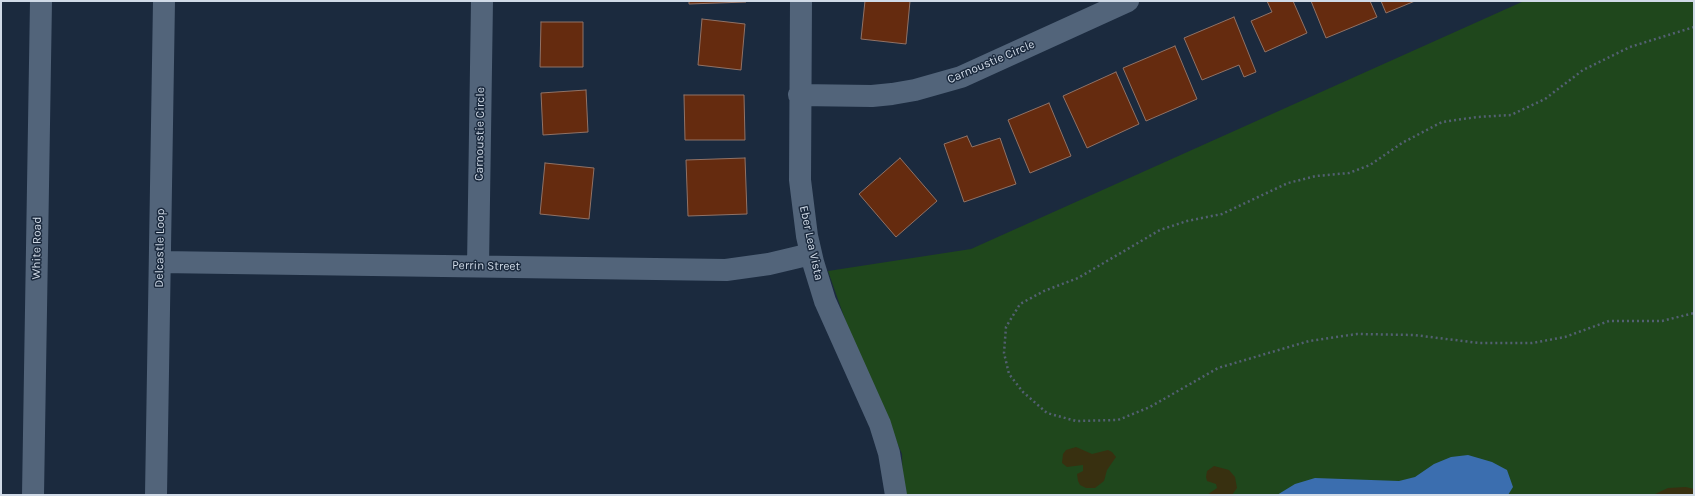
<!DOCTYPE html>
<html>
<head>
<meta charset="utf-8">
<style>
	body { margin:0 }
	#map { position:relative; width:1695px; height:496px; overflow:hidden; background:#1b2a3e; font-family:Karla,sans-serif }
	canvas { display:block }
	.frame { position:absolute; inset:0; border:2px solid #d0dae7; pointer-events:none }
</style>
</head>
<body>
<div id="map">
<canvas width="1695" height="496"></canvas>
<div class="frame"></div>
</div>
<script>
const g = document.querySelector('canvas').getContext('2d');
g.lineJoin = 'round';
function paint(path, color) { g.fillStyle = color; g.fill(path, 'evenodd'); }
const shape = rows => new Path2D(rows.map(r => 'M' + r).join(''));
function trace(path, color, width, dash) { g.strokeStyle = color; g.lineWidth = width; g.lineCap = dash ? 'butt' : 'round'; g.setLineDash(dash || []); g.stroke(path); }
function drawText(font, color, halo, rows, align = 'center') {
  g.font = font + ' Karla,sans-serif'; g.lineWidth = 3; g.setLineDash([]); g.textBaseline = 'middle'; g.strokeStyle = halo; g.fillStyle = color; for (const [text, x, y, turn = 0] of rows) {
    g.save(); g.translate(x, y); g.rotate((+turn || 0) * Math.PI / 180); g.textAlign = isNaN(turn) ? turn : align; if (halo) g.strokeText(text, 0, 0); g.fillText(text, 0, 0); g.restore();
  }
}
const green = shape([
	[1524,1,1694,1,1694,495,903,495,902,454,855,348,828,271,971,249]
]);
const sand = shape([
	[1076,447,1092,454,1108,450,1112,452,1116,457,1107,470,1104,481,1095,488,1086,488,1080,485,1078,481,1077,474,1083,471,1083,465,1067,467,1062,463,1063,454,1066,450],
	[1214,466,1229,470,1235,477,1237,488,1232,495,1207,495,1217,488,1216,484,1207,481,1206,477,1207,471],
	[1686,487,1694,489,1694,495,1653,495,1668,488]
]);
const water = shape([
	[1468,455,1492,462,1507,470,1513,487,1508,495,1277,495,1295,484,1315,478,1399,481,1415,477,1434,464,1451,457]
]);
const building = shape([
	[689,1,746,1,746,2,689,4,689,1],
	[865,1,910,1,906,44,861,39,865,1],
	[1267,1,1293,1,1307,33,1265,52,1251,21,1272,12,1267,1],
	[1311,1,1370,1,1377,17,1326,38,1311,1],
	[1381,1,1415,1,1386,13,1381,1],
	[1234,17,1256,72,1244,77,1239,65,1202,80,1184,38,1234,17],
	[702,19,745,24,741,70,698,65,702,19],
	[541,22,583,22,583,67,540,67,541,22],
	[1175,46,1197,99,1146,121,1123,68,1175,46],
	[1116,72,1139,124,1087,148,1063,96,1116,72],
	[586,90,588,132,543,135,541,93,586,90],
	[684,95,744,95,745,140,685,140,684,95],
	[1049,103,1071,156,1030,173,1008,120,1049,103],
	[967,136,972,147,1000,138,1016,184,964,202,944,144,967,136],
	[745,158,747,214,688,216,686,160,745,158],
	[900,158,937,201,896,237,859,194,900,158],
	[545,163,594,168,589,219,540,214,545,163]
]);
const path = shape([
	[1694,27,1630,47,1583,70,1545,99,1511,115,1477,117,1442,122,1402,143,1370,165,1349,173,1316,176,1288,183,1222,214,1187,221,1160,230,1078,278,1044,291,1020,304,1006,327,1004,353,1009,374,1023,392,1047,413,1076,421,1118,420,1150,407,1218,368,1309,341,1357,334,1414,335,1479,343,1532,343,1565,337,1609,321,1662,321,1694,313]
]);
const minor = shape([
	[801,1,800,180,807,236,813,262,825,301,880,424,889,453,896,495],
	[799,95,872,96,892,94,915,90,961,77,1128,1],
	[160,262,726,270,769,264,811,254],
	[478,266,482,1],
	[156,495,164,1]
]);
const tertiary = shape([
	[33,495,41,1]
]);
const streetNames = [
	["Carnoustie Circle",991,62,-23],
	["Carnoustie Circle",480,134,-89],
	["Eber Lea Vista",811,243,78],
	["White Road",37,248,-89],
	["Delcastle Loop",160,248,-89],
	["Perrin Street",486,266,1]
];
paint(green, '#1f471c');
paint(sand, '#383010');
paint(water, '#3b6eaf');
paint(building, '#652b0f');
trace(building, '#907266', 1);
trace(path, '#536072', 2.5, [2, 3]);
trace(minor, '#52647a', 22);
trace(tertiary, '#52647a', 22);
drawText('12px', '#d0dae7', '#1b2a3e', streetNames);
</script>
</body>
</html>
